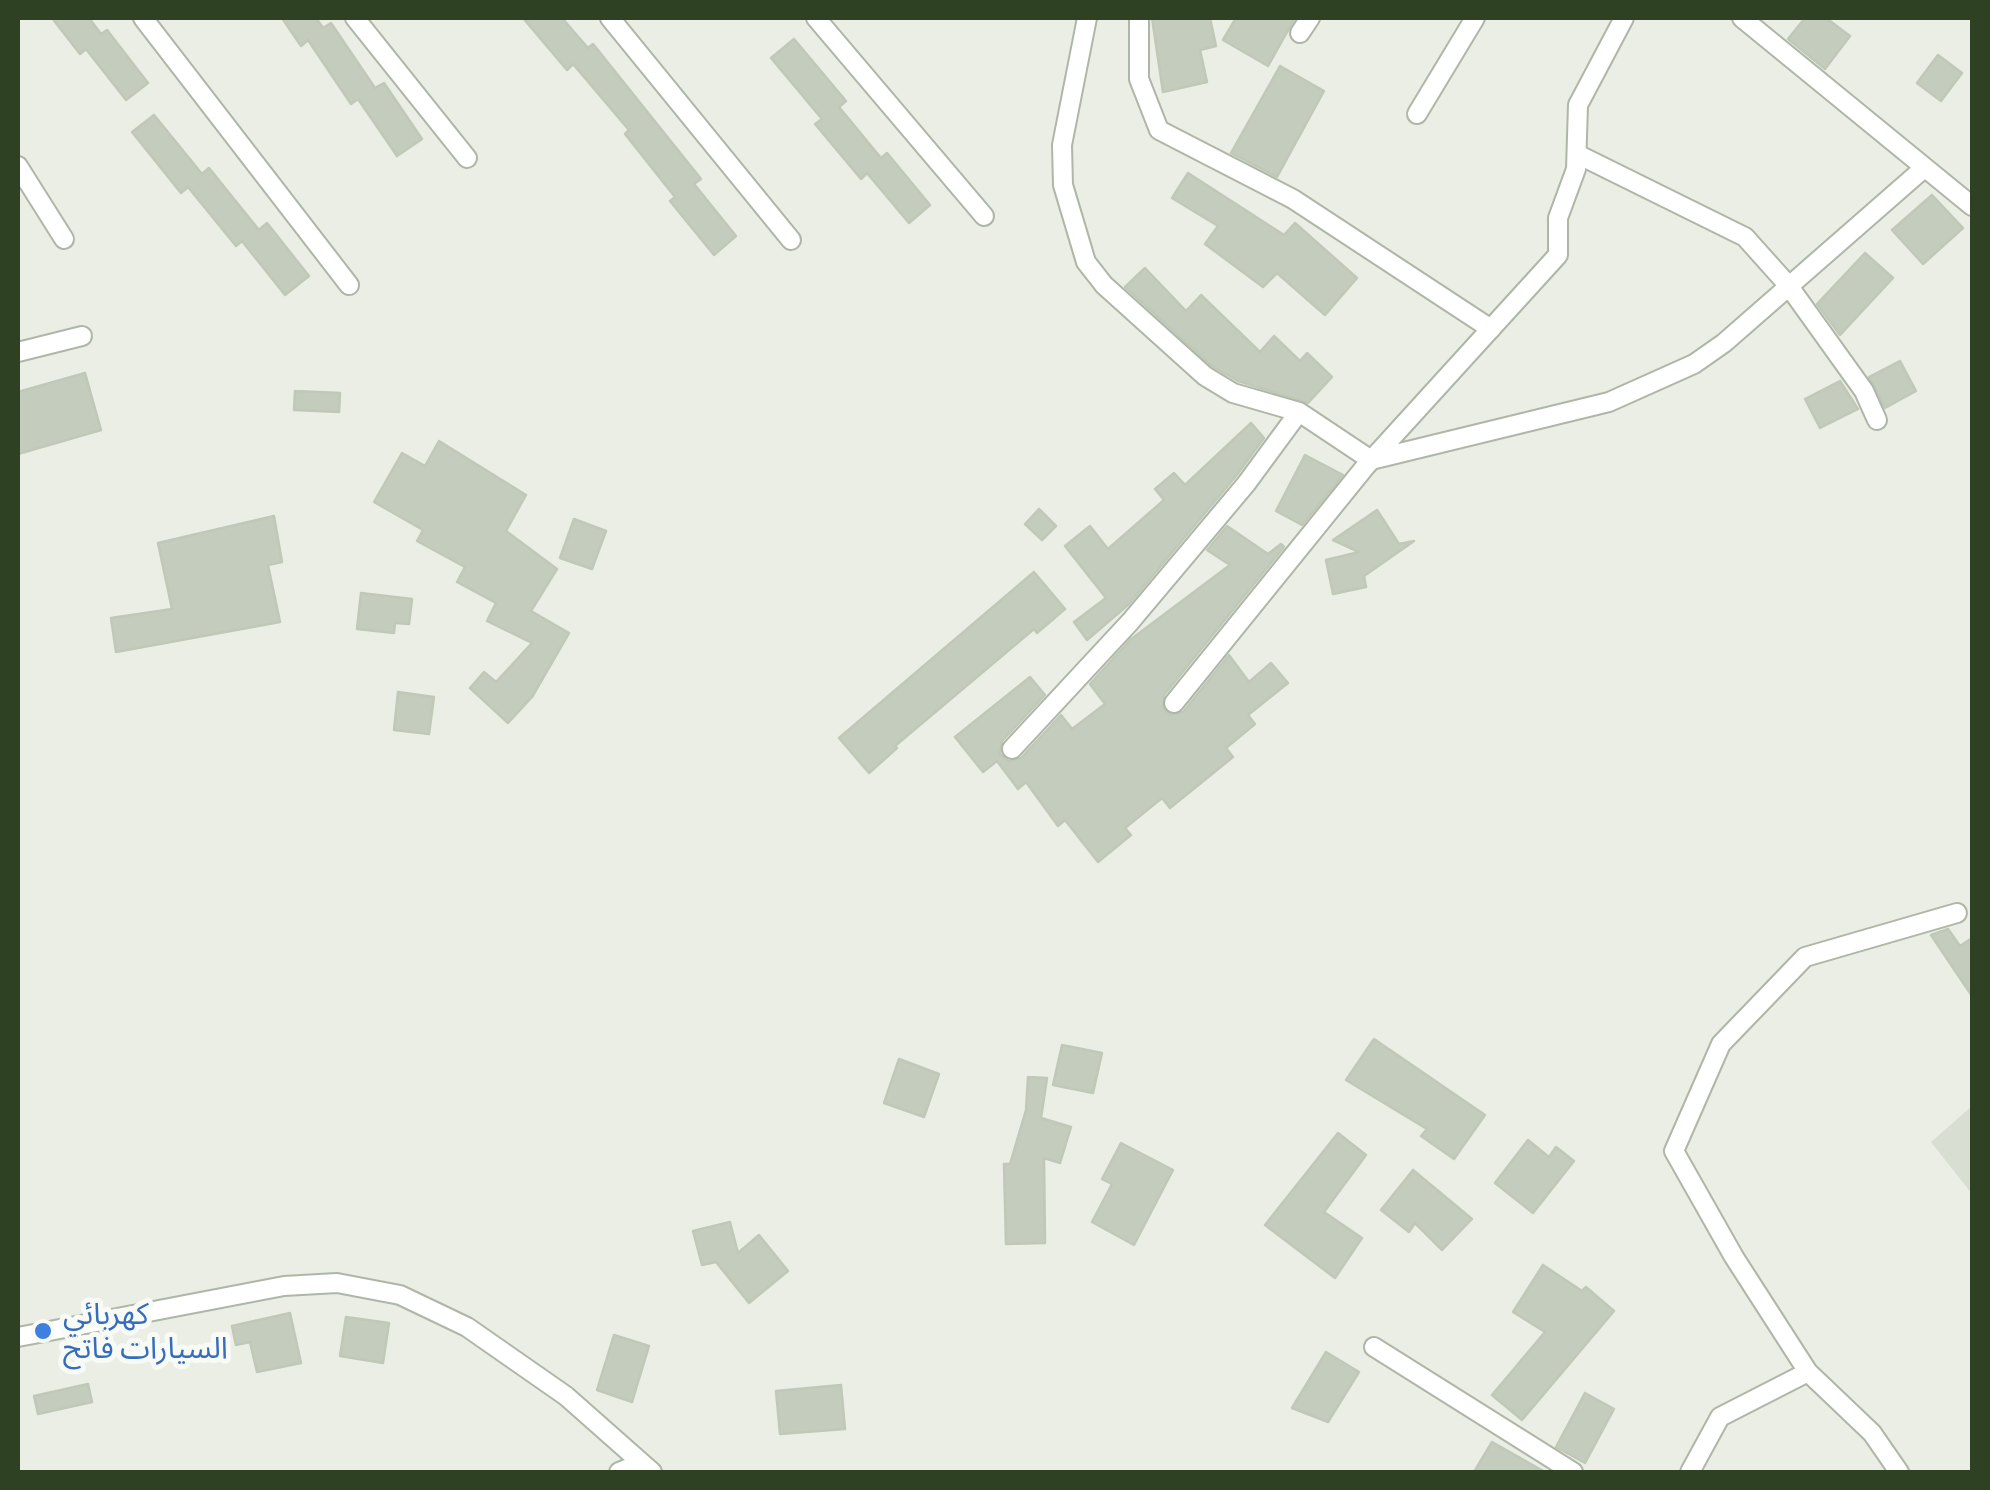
<!DOCTYPE html>
<meta charset="utf-8">
<style>
body{margin:0}
#map{position:relative;width:1990px;height:1490px;overflow:hidden;background:#eaeee5;font-family:"Exo 2",sans-serif}
canvas{display:block}
.frame{position:absolute;inset:0;border:20px solid #2f4123;pointer-events:none}
</style>
<div id="map">
<canvas width="1990" height="1490"></canvas>
<div class="frame"></div>
</div>
<script>
const c = document.querySelector('canvas').getContext('2d');
c.lineJoin = 'round';
function fill(path, color) { c.fillStyle = color; c.fill(path, 'evenodd'); }
const toPath = rows => new Path2D(rows.map(r => 'M' + r).join(''));
function trace(path, color, width, dash) { c.strokeStyle = color; c.lineWidth = width; c.lineCap = dash ? 'butt' : 'round'; c.setLineDash(dash || []); c.stroke(path); }
function write(font, color, halo, rows, align = 'center') {
  c.font = font + ' "Exo 2","Noto Sans Arabic",sans-serif'; c.lineWidth = 10; c.setLineDash([]); c.textBaseline = 'middle'; c.strokeStyle = halo; c.fillStyle = color; for (const [text, x, y, turn = 0] of rows) {
    c.save(); c.translate(x, y); c.rotate((+turn || 0) * Math.PI / 180); c.textAlign = isNaN(turn) ? turn : align; if (halo) c.strokeText(text, 0, 0); c.fillText(text, 0, 0); c.restore();
  }
}
const built = toPath([
 [1972,1106,1972,1194,1931,1142]
]);
const building = toPath([
 [52,18,89,18,101,34,107,30,148,83,126,100,86,49,80,54,52,18],
 [282,18,316,18,323,28,331,23,375,88,384,83,422,139,397,156,358,99,351,104,308,40,301,46,282,18],
 [523,18,562,18,588,48,593,44,701,179,694,184,736,236,714,255,670,201,675,197,625,134,629,130,573,64,567,70,523,18],
 [1152,18,1210,18,1216,46,1200,50,1207,82,1163,92,1152,18],
 [1236,18,1295,18,1268,66,1223,40,1236,18],
 [1805,18,1826,18,1850,36,1825,69,1788,39,1805,18],
 [794,39,846,101,839,107,881,158,887,153,930,205,909,223,867,173,861,179,815,124,822,119,771,58,794,39],
 [1938,55,1962,73,1941,101,1917,83,1938,55],
 [1280,66,1324,91,1277,177,1231,153,1280,66],
 [154,115,202,174,209,168,259,230,267,223,309,276,285,295,242,241,236,246,188,187,181,193,132,132,154,115],
 [1188,173,1284,235,1295,223,1357,278,1325,315,1277,273,1263,287,1205,244,1218,226,1172,198,1188,173],
 [1932,195,1963,228,1923,264,1892,230,1932,195],
 [1865,253,1893,278,1840,335,1817,304,1865,253],
 [1145,268,1186,311,1201,295,1260,352,1274,336,1300,361,1307,353,1332,377,1308,403,1238,381,1212,366,1125,287,1145,268],
 [1900,361,1916,391,1885,408,1869,377,1900,361],
 [85,373,101,430,18,454,18,392,85,373],
 [1840,381,1858,409,1820,428,1805,399,1840,381],
 [295,391,340,393,339,412,294,410,295,391],
 [1251,423,1264,438,1236,476,1129,604,1087,640,1074,622,1106,598,1065,546,1090,526,1108,549,1164,500,1155,489,1174,473,1185,485,1251,423],
 [439,441,526,495,506,531,557,569,531,611,569,633,532,697,508,723,470,688,484,672,496,682,532,643,487,621,496,603,457,582,465,567,417,541,423,530,374,502,402,453,425,466,439,441],
 [1305,455,1343,475,1302,525,1276,511,1305,455],
 [1039,509,1056,526,1042,540,1025,524,1039,509],
 [1377,510,1399,544,1414,541,1364,576,1366,587,1333,594,1326,560,1359,552,1333,540,1377,510],
 [274,516,282,562,268,565,280,622,116,652,111,618,172,609,158,543,274,516],
 [574,519,606,531,592,569,560,558,574,519],
 [1227,526,1268,554,1281,544,1284,547,1164,695,1163,708,1171,715,1183,712,1229,655,1249,682,1271,663,1288,683,1248,715,1255,724,1226,748,1233,757,1170,808,1162,798,1125,828,1131,835,1098,862,1065,820,1058,826,1026,782,1018,789,997,761,983,772,955,737,1030,677,1045,695,1002,741,1000,754,1008,761,1021,758,1061,715,1072,729,1105,704,1090,684,1130,640,1230,565,1207,550,1227,526],
 [1034,572,1065,609,1037,633,1034,629,895,746,897,748,869,773,839,738,1034,572],
 [361,593,412,599,409,624,395,623,394,633,357,629,361,593],
 [398,692,434,697,429,734,394,730,398,692],
 [1948,929,1960,946,1972,938,1972,996,1931,935,1948,929],
 [1374,1039,1485,1115,1454,1159,1421,1136,1427,1129,1346,1080,1374,1039],
 [1062,1045,1102,1053,1093,1093,1053,1085,1062,1045],
 [899,1059,939,1074,924,1117,884,1103,899,1059],
 [1028,1077,1047,1078,1041,1118,1071,1127,1060,1163,1044,1158,1045,1243,1006,1244,1004,1164,1010,1164,1026,1110,1028,1077],
 [1338,1133,1366,1155,1324,1212,1362,1238,1335,1278,1265,1225,1338,1133],
 [1528,1140,1549,1157,1556,1147,1574,1161,1533,1213,1495,1183,1528,1140],
 [1121,1143,1173,1170,1134,1245,1092,1222,1112,1184,1102,1179,1121,1143],
 [1413,1170,1472,1219,1442,1250,1415,1223,1409,1232,1381,1210,1413,1170],
 [730,1222,738,1253,759,1235,788,1271,749,1303,716,1262,702,1265,693,1231,730,1222],
 [1543,1265,1582,1291,1586,1287,1614,1311,1522,1420,1492,1395,1545,1332,1513,1312,1543,1265],
 [290,1313,301,1363,257,1372,250,1342,236,1345,232,1326,290,1313],
 [346,1317,389,1323,383,1363,340,1356,346,1317],
 [614,1335,649,1346,632,1402,597,1390,614,1335],
 [1326,1352,1359,1372,1328,1422,1292,1408,1326,1352],
 [88,1384,92,1402,38,1414,34,1396,88,1384],
 [841,1385,845,1429,780,1434,776,1391,841,1385],
 [1585,1393,1614,1409,1585,1463,1556,1447,1585,1393],
 [1492,1442,1545,1472,1474,1472,1492,1442]
]);
const street = toPath([
 [143,18,349,285],
 [355,18,467,158],
 [610,18,791,240],
 [816,18,984,216],
 [1087,18,1062,145,1063,185,1086,262,1104,285,1205,376,1233,393,1299,412,1371,460,1609,402,1694,364,1724,343,1923,169],
 [1139,18,1139,79,1159,130,1293,199,1491,329],
 [1742,18,1972,206],
 [1300,33,1310,18],
 [1417,114,1475,18],
 [1577,154,1745,237,1788,285,1864,391,1877,420],
 [18,166,64,239],
 [18,352,82,336],
 [1174,703,1365,467,1558,255,1558,218,1576,169,1578,105,1624,18],
 [1012,749,1130,622,1246,484,1299,412],
 [18,1337,284,1286,337,1283,400,1295,467,1327,566,1396,652,1472],
 [1374,1347,1573,1472],
 [619,1472,641,1463],
 [1690,1472,1720,1417,1808,1372],
 [1899,1472,1872,1433,1808,1372,1734,1257,1674,1151,1721,1044,1805,957,1957,913]
]);
const markers = [
 [43,1331,10,"#3f7fe0"]
];
const shopNames = [
 ["كهربائي",63,1314],
 ["السيارات فاتح",63,1348]
];
fill(built, '#d9ded3');
fill(building, '#c4ccbd');
trace(building, '#c0c8b7', 2.5);
trace(street, '#aeb7a7', 22);
trace(street, '#fff', 18);
for (const [x, y, r, color] of markers) { const dot = new Path2D(); dot.arc(x, y, r, 0, 2 * Math.PI); c.fillStyle = color; c.fill(dot); trace(dot, '#f8faf5', 4); }
write('30px', '#366cbe', '#f8faf5', shopNames, 'left');
</script>
